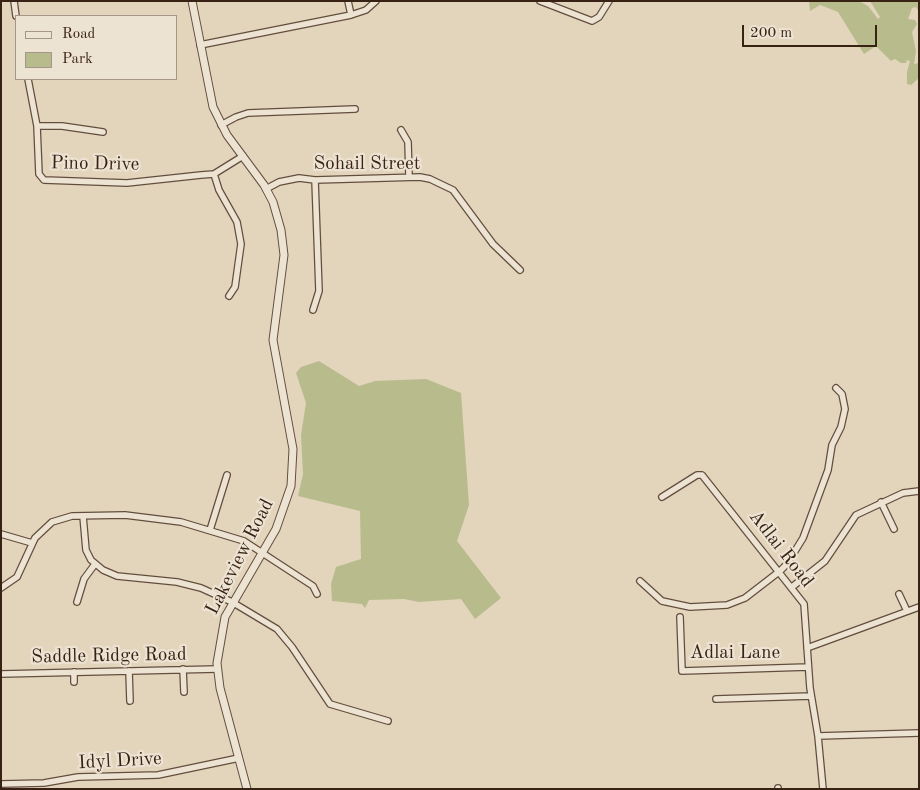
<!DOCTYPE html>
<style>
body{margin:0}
#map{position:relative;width:920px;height:790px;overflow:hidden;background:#e3d4bc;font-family:"Old Standard TT",serif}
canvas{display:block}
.frame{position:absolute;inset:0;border:2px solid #382214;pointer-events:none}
.legend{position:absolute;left:15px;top:15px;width:162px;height:65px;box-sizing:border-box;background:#ede3d3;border:1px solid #a59687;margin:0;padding:6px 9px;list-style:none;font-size:15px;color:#382214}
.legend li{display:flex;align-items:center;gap:10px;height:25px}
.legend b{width:25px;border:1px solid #a59687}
.scale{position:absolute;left:742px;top:25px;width:135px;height:22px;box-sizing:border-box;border:2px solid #382214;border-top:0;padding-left:6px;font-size:15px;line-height:18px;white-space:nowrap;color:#382214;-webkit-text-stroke:4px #ede3d3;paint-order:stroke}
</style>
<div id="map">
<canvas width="920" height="790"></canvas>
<div class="frame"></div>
<ul class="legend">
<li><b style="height:6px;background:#ede3d3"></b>Road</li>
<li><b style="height:14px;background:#b8bc8d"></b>Park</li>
</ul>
<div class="scale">200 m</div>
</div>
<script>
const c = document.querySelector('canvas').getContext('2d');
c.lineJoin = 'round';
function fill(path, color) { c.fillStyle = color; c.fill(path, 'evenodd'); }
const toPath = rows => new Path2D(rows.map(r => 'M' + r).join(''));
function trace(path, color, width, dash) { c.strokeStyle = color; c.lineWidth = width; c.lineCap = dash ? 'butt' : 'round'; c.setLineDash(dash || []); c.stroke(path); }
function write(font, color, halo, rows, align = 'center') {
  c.font = font + ' "Old Standard TT",serif'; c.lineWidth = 4.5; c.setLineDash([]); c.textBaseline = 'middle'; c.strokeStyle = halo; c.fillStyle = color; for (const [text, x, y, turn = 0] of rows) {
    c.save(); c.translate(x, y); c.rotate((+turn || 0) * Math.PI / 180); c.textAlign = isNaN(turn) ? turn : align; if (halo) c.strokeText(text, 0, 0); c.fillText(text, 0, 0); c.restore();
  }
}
const green = toPath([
 [809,1,859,1,868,6,878,19,880,17,870,1,919,1,919,12,916,7,912,8,908,19,915,20,917,24,912,32,916,51,914,64,919,63,919,78,911,85,907,84,907,72,910,61,907,60,906,63,901,63,895,59,891,61,876,46,864,54,838,12,820,5,810,11],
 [319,361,359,386,375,381,426,379,461,393,469,505,457,541,501,598,475,619,461,599,419,602,404,599,369,600,365,608,362,604,332,601,331,584,336,567,361,559,360,511,298,496,303,474,301,435,306,403,296,373,301,367]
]);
const minor = toPath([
 [14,1,16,16],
 [348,1,351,15],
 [540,1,592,21,599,17,609,1],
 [200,45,351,15,366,10,376,1],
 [28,79,37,126,39,174,44,180,127,183,201,175,214,174,243,156],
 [221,125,236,117,248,113,355,109],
 [37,126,62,126,103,132],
 [401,130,408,142,409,177],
 [214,174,219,190,237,222,241,244,235,287,229,296],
 [266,189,279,182,299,178,315,180,420,177,430,179,453,190,493,244,520,270],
 [313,310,319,291,315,180],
 [662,497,697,475,702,475,804,604,810,688,818,736,823,789],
 [881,502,894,529],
 [83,516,86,550,91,560,103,570,117,576,177,582,201,588,232,602,277,629,292,647,330,704,388,721],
 [210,530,227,475],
 [1,534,32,543],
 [640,581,662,601,690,607,727,605,745,598,780,571,787,564,803,538,828,470,832,445,841,427,845,409,842,394,836,388],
 [792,587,825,561,856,515,903,493,919,491],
 [1,588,17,577,35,538,52,522,72,516,125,515,181,522,244,541,313,586,317,594],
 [899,594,907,611],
 [77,602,84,579,95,564],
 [680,617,682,671,808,667],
 [807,648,919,607],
 [183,669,184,692],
 [129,671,130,701],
 [1,674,217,669],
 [74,682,74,672],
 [716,699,811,696],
 [818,736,919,733],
 [1,784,44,783,78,777,158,775,239,758],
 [778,788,778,789]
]);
const tertiary = toPath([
 [192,1,213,107,227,135,264,185,273,202,281,230,284,255,273,340,293,449,291,486,276,529,225,617,217,663,220,688,247,789]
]);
const streetNames = [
 ["Pino Drive",95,164,1],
 ["Sohail Street",367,164],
 ["Adlai Road",781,549,52],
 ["Lakeview Road",240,557,-63],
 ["Adlai Lane",735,653],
 ["Saddle Ridge Road",109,656,-1],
 ["Idyl Drive",120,761,-3]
];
fill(green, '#b8bc8d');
trace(minor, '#634e3e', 8);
trace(tertiary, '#634e3e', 9);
trace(minor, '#ede3d3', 5.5);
trace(tertiary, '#ede3d3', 7);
write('19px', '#382214', '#ede3d3', streetNames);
</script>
